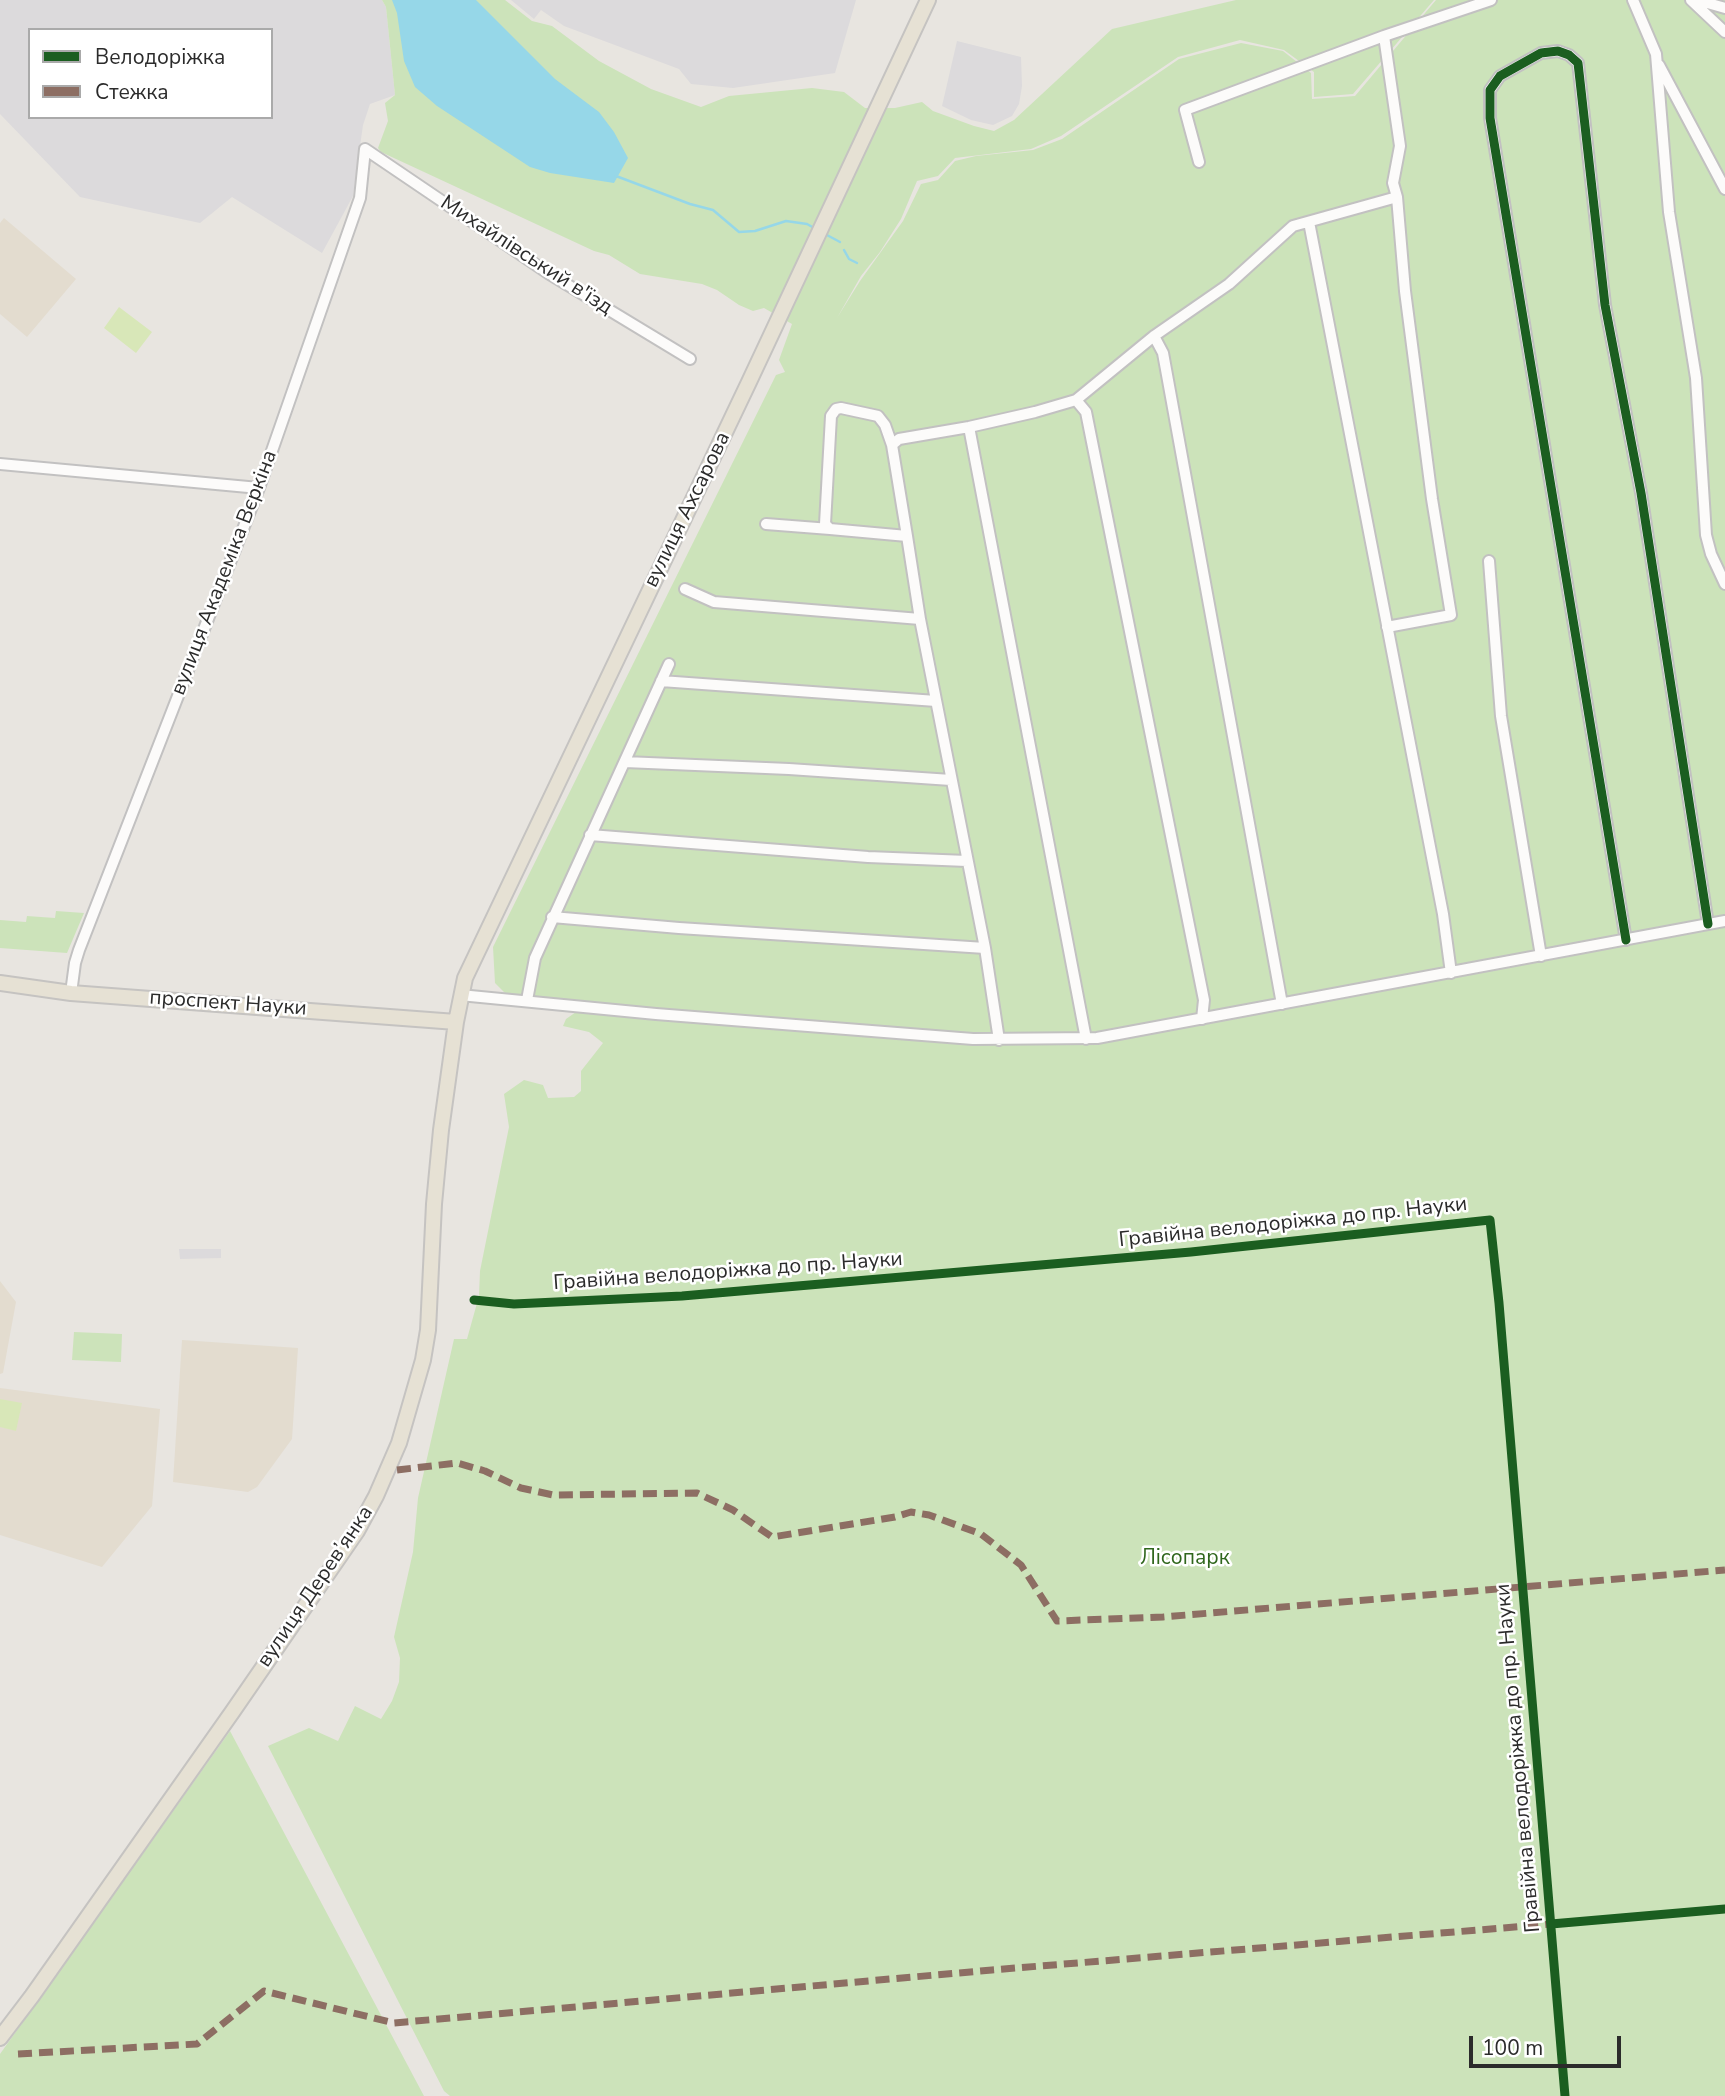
<!DOCTYPE html>
<meta charset="utf-8">
<style>
body{margin:0}
#map{position:relative;width:1725px;height:2096px;overflow:hidden;background:#e8e5e0;font-family:"Nunito Sans",sans-serif}
canvas{display:block}
.legend{position:absolute;left:28px;top:28px;width:245px;height:91px;box-sizing:border-box;background:#fff;border:2px solid #aaa;margin:0;padding:9px 12px;list-style:none;font-size:21px;color:#2b2b2b}
.legend li{display:flex;align-items:center;gap:14px;height:35px}
.legend b{width:35px;border:2px solid #aaa}
.scale{position:absolute;left:1469px;top:2036px;width:152px;height:32px;box-sizing:border-box;border:4px solid #2b2b2b;border-top:0;padding-left:9px;font-size:21px;line-height:24px;white-space:nowrap;color:#2b2b2b;-webkit-text-stroke:5px #fff;paint-order:stroke}
</style>
<div id="map">
<canvas width="1725" height="2096"></canvas>
<ul class="legend">
<li><b style="height:9px;background:#1b5e20"></b>Велодоріжка</li>
<li><b style="height:9px;background:#8d6e63"></b>Стежка</li>
</ul>
<div class="scale">100 m</div>
</div>
<script>
const c = document.querySelector('canvas').getContext('2d');
c.lineJoin = 'round';
function fill(path, color) { c.fillStyle = color; c.fill(path, 'evenodd'); }
const toPath = rows => new Path2D(rows.map(r => 'M' + r).join(''));
function trace(path, color, width, dash) { c.strokeStyle = color; c.lineWidth = width; c.lineCap = dash ? 'butt' : 'round'; c.setLineDash(dash || []); c.stroke(path); }
function write(font, color, halo, rows, align = 'center') {
  c.font = font + ' "Nunito Sans",sans-serif'; c.lineWidth = 5; c.setLineDash([]); c.textBaseline = 'middle'; c.strokeStyle = halo; c.fillStyle = color; for (const [text, x, y, turn = 0] of rows) {
    c.save(); c.translate(x, y); c.rotate((+turn || 0) * Math.PI / 180); c.textAlign = isNaN(turn) ? turn : align; if (halo) c.strokeText(text, 0, 0); c.fillText(text, 0, 0); c.restore();
  }
}
const industrial = toPath([
 [0,0,382,0,386,7,395,95,370,104,363,125,353,196,322,253,232,197,200,223,80,197,0,114],
 [30,30,271,30,271,117,30,117],
 [511,0,856,0,835,73,733,88,691,84,679,69,564,26,541,10,534,19],
 [957,41,1021,57,1022,86,1019,104,1012,116,993,125,971,120,942,106],
 [179,1249,221,1249,221,1258,180,1259]
]);
const education = toPath([
 [4,218,76,279,27,337,0,314,0,223],
 [0,1281,16,1302,3,1373,0,1374],
 [182,1340,298,1348,292,1439,257,1487,248,1492,173,1482],
 [0,1388,160,1409,152,1506,102,1567,0,1535]
]);
const green = toPath([
 [382,0,505,0,532,21,552,26,599,61,651,89,701,107,729,96,812,88,844,92,865,108,895,108,922,102,933,111,974,126,994,131,1014,120,1112,29,1236,0,1434,0,1353,94,1314,97,1314,72,1284,50,1240,40,1178,57,1061,136,1031,149,955,158,938,176,917,181,901,219,880,252,861,276,837,318,860,281,903,221,921,184,938,180,955,161,976,156,1033,150,1062,139,1179,59,1241,43,1283,51,1311,73,1312,99,1355,96,1436,0,1725,0,1725,2096,450,2096,444,2091,268,1746,309,1728,338,1741,355,1706,381,1719,392,1701,399,1682,400,1658,394,1637,413,1552,418,1498,454,1339,467,1339,479,1296,480,1271,509,1127,504,1094,524,1080,543,1085,548,1098,574,1097,581,1091,581,1071,603,1043,589,1032,563,1026,566,1019,576,1012,574,1004,506,994,495,983,493,947,776,375,785,372,779,360,792,324,764,308,753,311,739,305,717,290,702,284,640,274,609,255,594,251,381,152,378,148,388,121,385,103,395,95,386,7],
 [56,911,84,913,67,953,0,948,0,920,26,922,27,916,55,918],
 [74,1332,122,1334,121,1362,72,1360],
 [230,1731,424,2096,0,2096,0,2054]
]);
const pitch = toPath([
 [119,307,152,332,136,353,104,328],
 [0,1399,22,1403,16,1431,0,1427]
]);
const water = toPath([
 [392,0,476,0,555,79,599,112,614,132,628,158,614,183,550,173,530,167,437,106,415,87,404,61,397,13]
]);
const stream = toPath([
 [616,176,690,204,713,210,739,232,755,231,786,221,807,224,816,229],
 [825,234,840,242],
 [844,250,849,259,857,263]
]);
const minor = toPath([
 [1633,0,1656,54,1669,212,1696,378,1706,535,1711,554,1725,584],
 [1691,0,1725,32],
 [1697,0,1725,8],
 [1384,36,1400,146,1393,183,1397,197,1405,291,1432,499,1451,615,1387,627],
 [1659,65,1725,189],
 [1199,162,1185,110,1384,36,1491,0],
 [1309,222,1443,914,1451,973],
 [1154,336,1163,353,1282,1004],
 [1076,400,1086,412,1204,1000,1202,1019],
 [969,427,1086,1039],
 [892,445,899,439,969,427,1035,412,1076,400,1154,336,1229,284,1293,226,1397,197],
 [0,464,259,488],
 [766,524,830,529],
 [907,536,830,529,825,524,831,416,836,409,841,408,878,416,885,425,892,445,907,536,920,619,985,948,999,1040],
 [1489,561,1501,716,1541,956],
 [685,589,714,602,920,619],
 [661,681,936,701],
 [625,762,789,769,951,780],
 [590,835,868,857,967,861],
 [552,917,679,928,985,948],
 [1626,940,1490,118,1490,90,1500,76,1541,53,1558,51,1569,55,1578,63,1605,305,1641,493,1708,924],
 [71,993,75,963,79,950,259,488,360,198,365,149,548,273,690,359],
 [460,995,656,1014,973,1039,1097,1038,1725,921],
 [527,1000,535,958,669,664]
]);
const major = toPath([
 [0,983,71,993,456,1022],
 [0,2038,32,1996,233,1711,357,1531,376,1496,399,1443,423,1360,428,1330,434,1204,441,1130,456,1022,465,978,749,382,928,0]
]);
const quiet = toPath([
 [397,1470,457,1463,485,1471,521,1488,553,1495,697,1493,733,1510,772,1537,895,1517,911,1512,929,1515,981,1534,1021,1565,1057,1621,1163,1617,1725,1570],
 [18,2054,197,2044,264,1991,394,2023,992,1970,1551,1924]
]);
const cycleway = toPath([
 [1626,940,1490,118,1490,90,1500,76,1541,53,1558,51,1569,55,1578,63,1605,305,1641,493,1708,924],
 [474,1300,514,1304,682,1296,1191,1252,1490,1220,1499,1303,1565,2096],
 [1551,1924,1725,1909]
]);
const streetNames = [
 ["Михайлівський в'їзд",526,256,33],
 ["вулиця Ахсарова",688,510,-64],
 ["вулиця Академіка Вєркіна",225,573,-69],
 ["проспект Науки",228,1004,4],
 ["Гравійна велодоріжка до пр. Науки",1293,1223,-6],
 ["Гравійна велодоріжка до пр. Науки",728,1272,-4],
 ["вулиця Дерев’янка",316,1587,-56],
 ["Гравійна велодоріжка до пр. Науки",1519,1758,-95]
];
const parkNames = [
 ["Лісопарк",1185,1559]
];
fill(industrial, '#dcdadc');
fill(education, '#e3dccf');
fill(green, '#cce3ba');
fill(pitch, '#d8e7b8');
fill(water, '#96d7e8');
trace(stream, '#96d7e8', 2.5);
trace(minor, '#c2c1c1', 14);
trace(major, '#c5c3c1', 18);
trace(minor, '#fcfbfa', 10);
trace(major, '#e6e1d4', 14);
trace(quiet, '#8d6e63', 7, [14, 7]);
trace(cycleway, '#1b5e20', 9);
write('21px', '#2b2b2b', '#fff', streetNames);
write('21px', '#2f661c', '#fff', parkNames);
</script>
